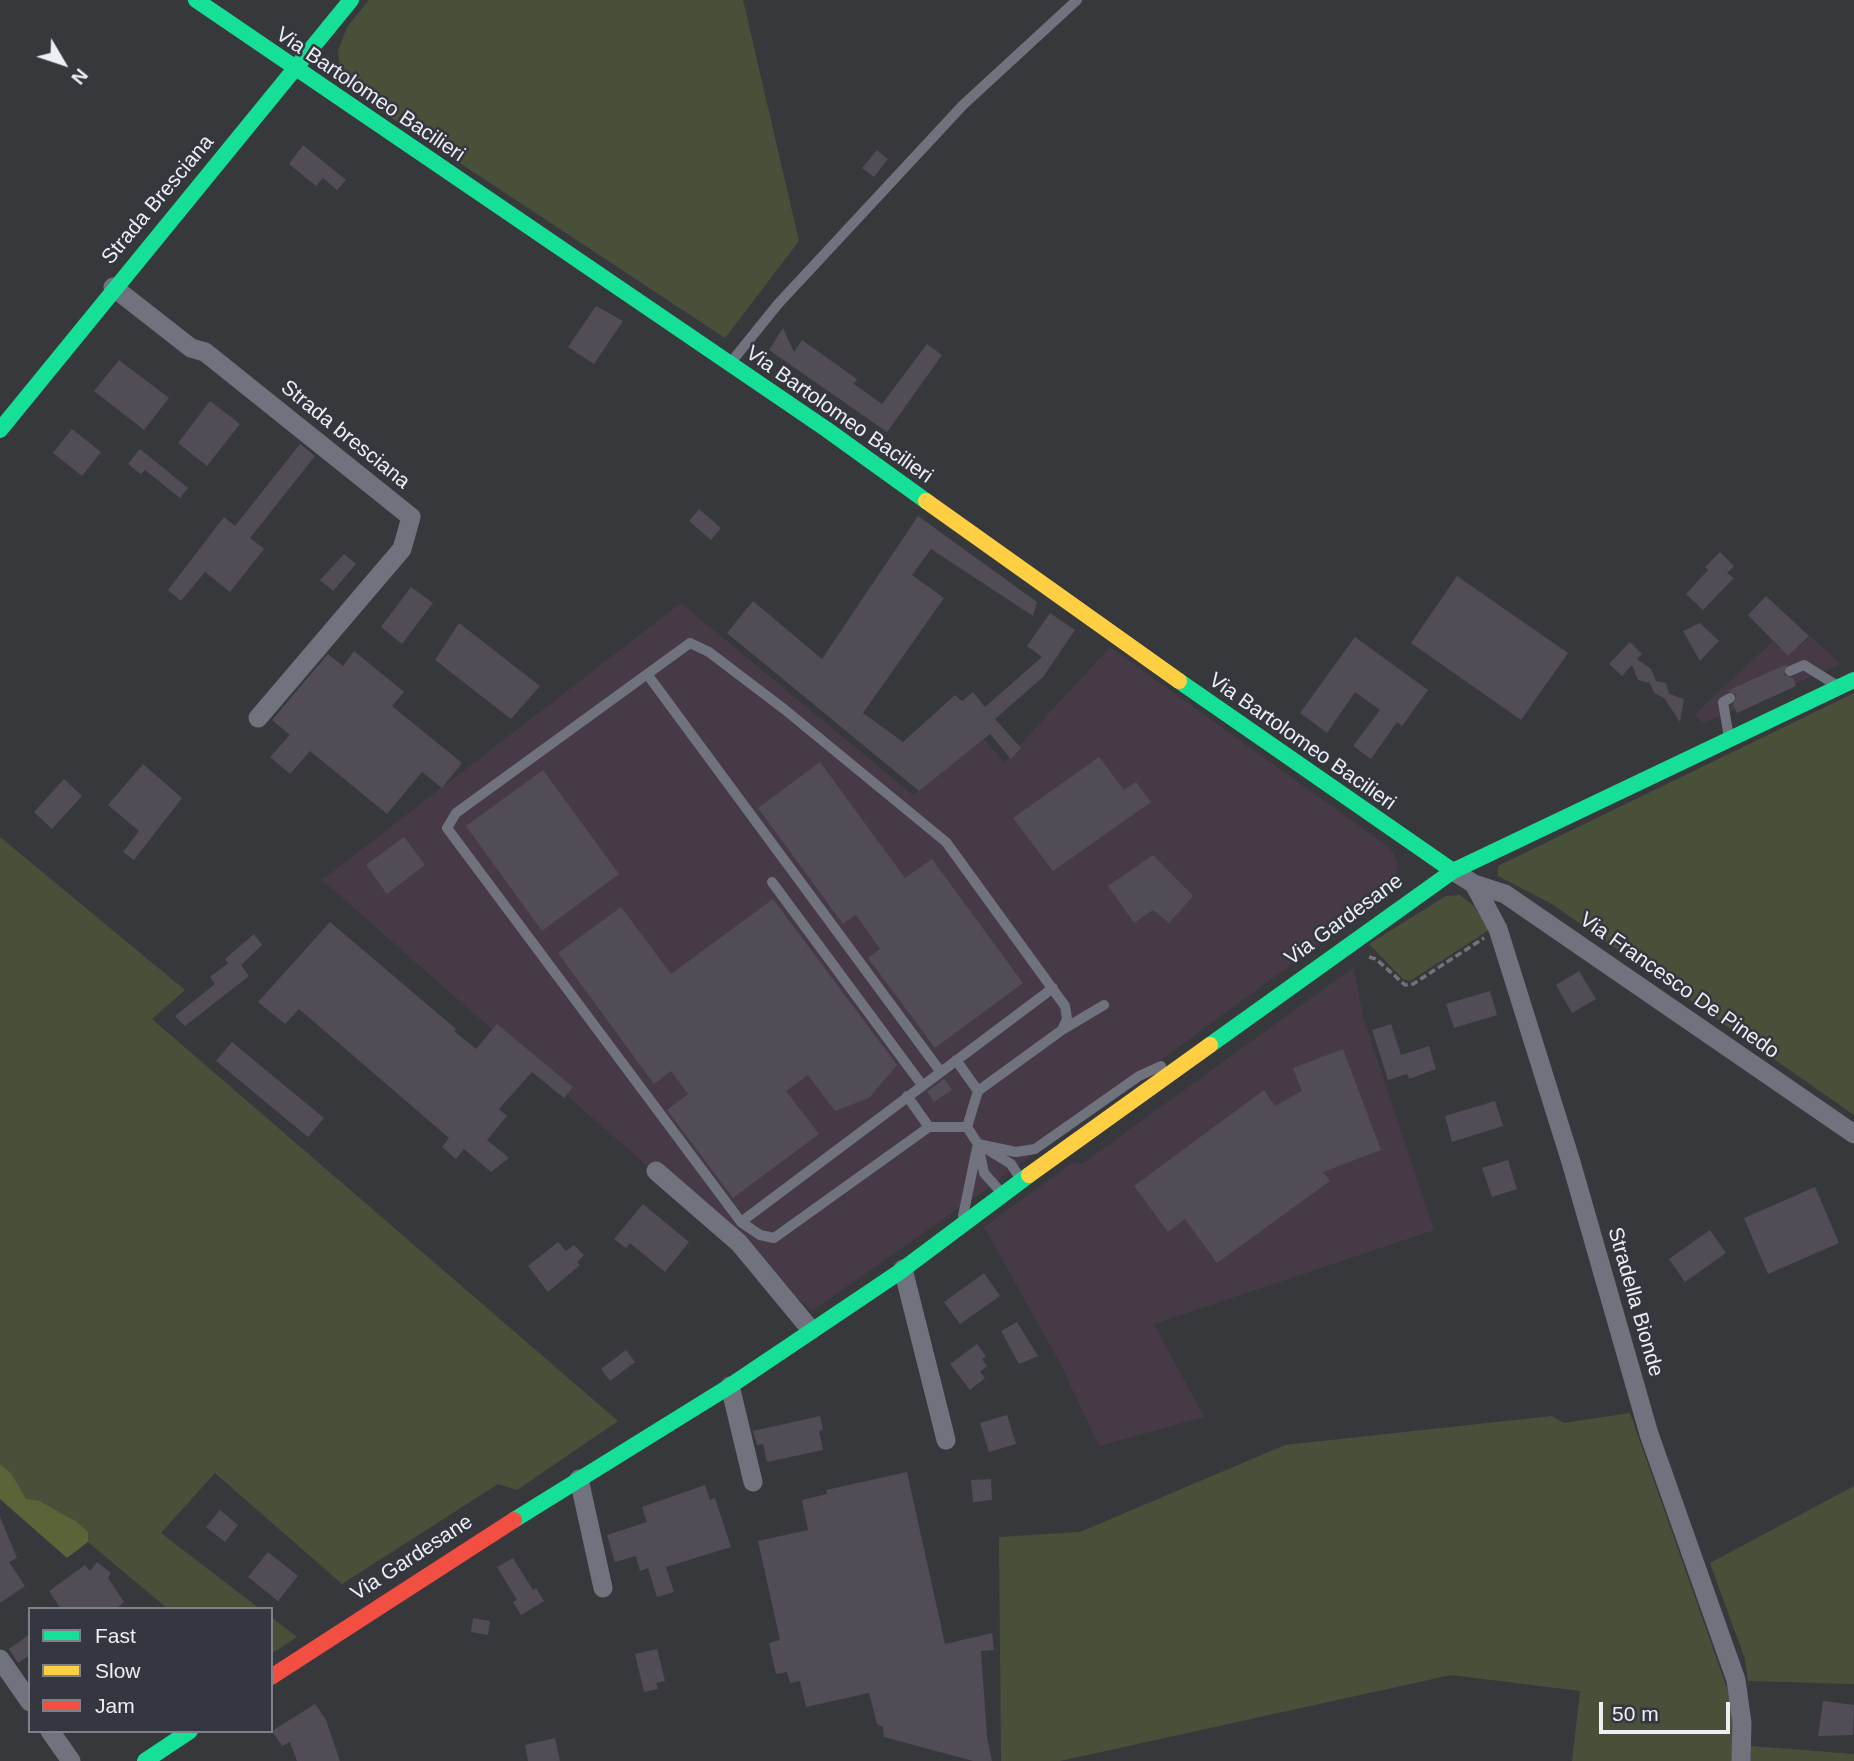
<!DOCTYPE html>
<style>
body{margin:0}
#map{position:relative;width:1854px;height:1761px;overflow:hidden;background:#37383c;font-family:Arial,sans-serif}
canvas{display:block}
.legend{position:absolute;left:28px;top:1607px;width:245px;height:126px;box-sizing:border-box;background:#34373f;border:2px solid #7e8187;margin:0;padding:9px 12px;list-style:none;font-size:21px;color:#eceff4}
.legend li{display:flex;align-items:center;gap:14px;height:35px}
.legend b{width:35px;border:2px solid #7e8187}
.north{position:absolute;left:28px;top:28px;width:70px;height:70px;-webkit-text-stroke:5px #34373f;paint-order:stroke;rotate:129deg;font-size:19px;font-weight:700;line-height:28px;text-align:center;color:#eceff4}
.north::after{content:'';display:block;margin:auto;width:24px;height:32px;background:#eceff4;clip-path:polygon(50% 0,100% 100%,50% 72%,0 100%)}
.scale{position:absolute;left:1599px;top:1702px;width:131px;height:32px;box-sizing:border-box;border:4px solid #eceff4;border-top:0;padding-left:9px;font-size:21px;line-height:24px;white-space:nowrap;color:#eceff4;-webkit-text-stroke:5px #34373f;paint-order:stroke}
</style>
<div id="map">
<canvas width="1854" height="1761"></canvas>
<ul class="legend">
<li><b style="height:9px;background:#16e098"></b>Fast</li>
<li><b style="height:9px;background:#ffcf43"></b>Slow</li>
<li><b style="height:9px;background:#f24e42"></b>Jam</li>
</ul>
<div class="north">N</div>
<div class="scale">50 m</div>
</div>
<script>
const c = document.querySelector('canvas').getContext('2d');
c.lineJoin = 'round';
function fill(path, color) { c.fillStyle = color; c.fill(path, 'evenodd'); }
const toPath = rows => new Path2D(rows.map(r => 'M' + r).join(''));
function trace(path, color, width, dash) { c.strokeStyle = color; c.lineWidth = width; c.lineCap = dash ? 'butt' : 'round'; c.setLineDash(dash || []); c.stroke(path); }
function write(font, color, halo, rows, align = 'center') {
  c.font = font + ' Arial,sans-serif'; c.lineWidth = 5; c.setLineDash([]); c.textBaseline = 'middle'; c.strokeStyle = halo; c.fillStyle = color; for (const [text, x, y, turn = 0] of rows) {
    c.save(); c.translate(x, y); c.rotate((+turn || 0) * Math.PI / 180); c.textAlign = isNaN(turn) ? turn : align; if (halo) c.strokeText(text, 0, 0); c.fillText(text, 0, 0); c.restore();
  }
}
const commercial = toPath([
 [681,603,913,795,980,735,1004,762,1110,647,1390,848,1397,860,1397,879,1380,899,979,1194,812,1311,322,880],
 [1810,636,1841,664,1704,723,1694,715,1772,642,1784,652,1795,642,1799,647],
 [1354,967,1363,1017,1434,1230,1154,1324,1204,1417,1099,1446,1060,1363,984,1227,1073,1162,1082,1164]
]);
const green = toPath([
 [369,0,743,0,799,241,725,338,352,92,340,73,338,51,347,27],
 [1854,693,1854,1115,1552,904,1498,876,1498,866],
 [0,837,185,990,152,1019,618,1421,517,1490,498,1484,342,1584,215,1473,161,1533,260,1609,168,1609,88,1542,88,1532,77,1522,40,1501,26,1500,11,1473,0,1464],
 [1460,895,1474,906,1489,930,1410,981,1403,979,1369,944,1446,896],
 [1630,1413,1728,1691,1734,1717,1733,1761,1572,1761,1580,1691,1451,1675,1060,1761,1001,1761,999,1537,1080,1532,1285,1445,1552,1416,1564,1423],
 [1854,1486,1854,1684,1748,1681,1745,1659,1710,1563],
 [271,1617,297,1637,271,1654],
 [1751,1746,1854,1754,1854,1761,1750,1761]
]);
const forest = toPath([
 [0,1464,11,1473,26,1499,40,1501,77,1522,88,1532,88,1542,67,1558,0,1499]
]);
const building = toPath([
 [303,145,346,180,337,190,323,178,316,186,289,164],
 [877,150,888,159,874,177,862,168],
 [596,306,623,321,594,364,568,347],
 [783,328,794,352,802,340,857,379,854,384,882,404,927,344,942,355,887,432,769,350],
 [119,360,169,398,144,430,94,391],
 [210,401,240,424,207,466,178,443],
 [72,429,101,452,82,476,53,453],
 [300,444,315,456,250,538,264,549,230,592,205,572,181,601,168,590,224,517,235,526],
 [140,449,188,488,180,498,145,470,141,474,128,464],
 [699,509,721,528,711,540,689,521],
 [918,516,1037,602,1033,616,931,549,912,575,944,598,863,713,903,742,955,695,962,701,973,692,985,707,1042,657,1027,646,1050,613,1075,630,1043,677,995,719,1021,748,1011,759,990,734,919,791,727,633,753,601,822,659],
 [1720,552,1734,566,1727,573,1734,578,1703,610,1686,594,1708,570,1705,567],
 [344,554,356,564,333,591,320,580],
 [1457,576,1568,653,1521,720,1411,643],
 [411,587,433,603,402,644,381,627],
 [1766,596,1809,636,1788,656,1748,615],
 [459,623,540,686,511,719,435,660],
 [1700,623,1719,641,1700,661,1683,631],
 [1355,637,1428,690,1402,726,1397,722,1371,759,1353,746,1380,710,1355,692,1327,733,1300,713],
 [1630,642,1642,654,1637,659,1651,669,1656,681,1666,683,1669,694,1684,699,1680,722,1664,698,1654,693,1650,683,1638,680,1632,665,1622,676,1609,664],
 [354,651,404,692,392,706,462,763,442,788,422,772,387,814,310,751,290,774,270,757,290,735,272,720,328,654,343,666],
 [1787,664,1784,675,1793,678,1796,686,1737,713,1733,705,1737,695,1727,691],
 [1099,757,1124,790,1136,782,1151,802,1053,871,1013,818],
 [820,762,905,878,932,859,1023,983,935,1048,868,958,880,949,856,915,843,924,758,808],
 [143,764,182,798,134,860,123,852,139,831,108,805],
 [543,770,619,874,542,931,466,826],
 [64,779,82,796,52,829,34,812],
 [404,837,425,865,387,894,366,865],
 [1153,855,1193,896,1169,923,1153,910,1134,923,1108,886],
 [773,899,897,1065,869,1098,835,1111,808,1075,786,1091,819,1134,733,1198,667,1110,688,1094,671,1071,654,1084,558,953,621,907,671,974],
 [330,922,456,1029,454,1031,476,1049,497,1024,573,1087,564,1098,532,1072,499,1109,507,1116,487,1140,509,1158,491,1172,464,1149,456,1159,442,1147,449,1138,299,1009,285,1024,258,1002],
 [254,934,262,945,241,965,249,976,185,1026,175,1016,215,984,210,977,228,963,225,959],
 [1579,971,1596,999,1572,1013,1556,985],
 [1490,991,1497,1015,1454,1028,1446,1004],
 [1391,1024,1401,1055,1429,1046,1436,1069,1409,1079,1407,1074,1388,1080,1372,1030],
 [232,1042,324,1118,308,1137,216,1061],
 [1343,1049,1381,1150,1323,1172,1330,1181,1217,1263,1185,1219,1168,1232,1134,1186,1264,1090,1275,1106,1302,1091,1293,1068],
 [944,1079,952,1090,934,1102,927,1092],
 [1495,1101,1503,1126,1452,1142,1445,1116],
 [1508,1160,1517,1189,1492,1197,1482,1168],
 [1815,1187,1839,1243,1768,1274,1744,1218],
 [643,1204,689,1242,665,1272,630,1243,626,1248,614,1239],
 [1710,1230,1726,1253,1685,1282,1669,1259],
 [558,1242,566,1251,574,1245,584,1255,577,1262,580,1265,548,1292,528,1266],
 [984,1273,1000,1296,960,1324,944,1302],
 [1017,1322,1038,1356,1019,1364,1001,1331],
 [977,1344,986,1356,982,1359,987,1366,980,1372,985,1378,970,1390,950,1364],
 [626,1350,635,1362,610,1381,601,1369],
 [1007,1415,1016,1444,989,1452,980,1423],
 [820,1416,823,1430,819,1431,823,1450,767,1462,763,1444,757,1445,753,1431],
 [907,1472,945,1644,992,1633,994,1650,981,1651,987,1737,992,1761,973,1761,884,1737,883,1727,877,1724,869,1693,806,1707,800,1681,790,1683,787,1672,776,1674,769,1643,780,1640,758,1541,808,1530,802,1500,827,1494,826,1490],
 [991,1479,992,1500,973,1502,971,1480],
 [705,1485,710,1500,715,1498,731,1547,666,1567,674,1592,657,1597,648,1568,640,1571,636,1556,615,1562,607,1535,647,1522,642,1507],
 [220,1510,238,1525,225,1542,206,1527],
 [0,1517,17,1558,9,1562,25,1586,0,1603],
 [268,1552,298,1576,278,1601,248,1577],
 [513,1558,533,1590,536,1588,544,1601,521,1615,513,1602,517,1600,497,1567],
 [97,1562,111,1573,108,1578,124,1602,116,1609,61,1609,49,1591,85,1565,90,1571],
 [473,1618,490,1621,488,1635,471,1632],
 [30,1634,30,1655,18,1663,9,1649],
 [657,1649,665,1681,656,1683,658,1689,644,1692,635,1654],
 [1823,1701,1854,1705,1853,1735,1818,1736],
 [315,1704,326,1720,340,1761,297,1761,290,1742,282,1746,272,1731],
 [555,1738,560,1761,528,1761,525,1745]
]);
const path = toPath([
 [1369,957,1376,959,1405,985,1413,984,1484,938]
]);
const lane = toPath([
 [732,361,778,304,963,105,1077,0],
 [1790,671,1804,665,1836,685],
 [647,674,940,1071],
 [1729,738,1723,702,1730,698],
 [772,882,922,1085],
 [956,1060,978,1091],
 [907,1096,929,1127],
 [967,1127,929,1127,774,1238,760,1235,741,1222,1053,988],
 [978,1144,1016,1152,1035,1149,1139,1076,1161,1066],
 [985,1148,1011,1164,1020,1178],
 [1000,1191,984,1173,978,1144,967,1127,978,1091,1062,1030,1104,1005],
 [963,1216,977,1148],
 [741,1222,447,828,456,813,690,643,709,652,784,709,946,842,1065,1006,1067,1019,1062,1030]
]);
const street = toPath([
 [113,287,191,348,205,352,411,517,402,549,258,718],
 [1453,871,1474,884,1498,929,1571,1162,1649,1434,1736,1680,1742,1723,1741,1761],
 [1474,884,1505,894,1854,1134],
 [656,1171,739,1243,811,1330],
 [903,1269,946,1440],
 [730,1386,753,1482],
 [579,1479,603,1588],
 [0,1659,30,1702],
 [50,1731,71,1761]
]);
const fast = toPath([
 [196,0,826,429,926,501],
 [0,430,351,0],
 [1179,681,1453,871],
 [1210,1045,1453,871,1854,680],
 [514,1520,730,1386,898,1273,1029,1175],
 [145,1761,190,1731]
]);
const slow = toPath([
 [926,501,1179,681],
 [1029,1175,1210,1045]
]);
const jam = toPath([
 [271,1677,514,1520]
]);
const streetNames = [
 ["Via Bartolomeo Bacilieri",370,95,34],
 ["Strada Bresciana",158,200,-50],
 ["Via Bartolomeo Bacilieri",839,415,35],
 ["Strada bresciana",345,435,39],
 ["Via Bartolomeo Bacilieri",1302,742,35],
 ["Via Gardesane",1344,920,-36],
 ["Via Francesco De Pinedo",1679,986,35],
 ["Stradella Bionde",1635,1302,74],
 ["Via Gardesane",412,1558,-33]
];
fill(commercial, '#463a46');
fill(green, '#495039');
fill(forest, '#596439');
fill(building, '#514c56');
trace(path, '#70737a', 3.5, [7, 3.5]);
trace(lane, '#70737e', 10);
trace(street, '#70737e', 19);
trace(fast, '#16e098', 16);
trace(slow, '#ffcf43', 16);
trace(jam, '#f24e42', 16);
write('21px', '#eceff4', '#34373f', streetNames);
</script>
